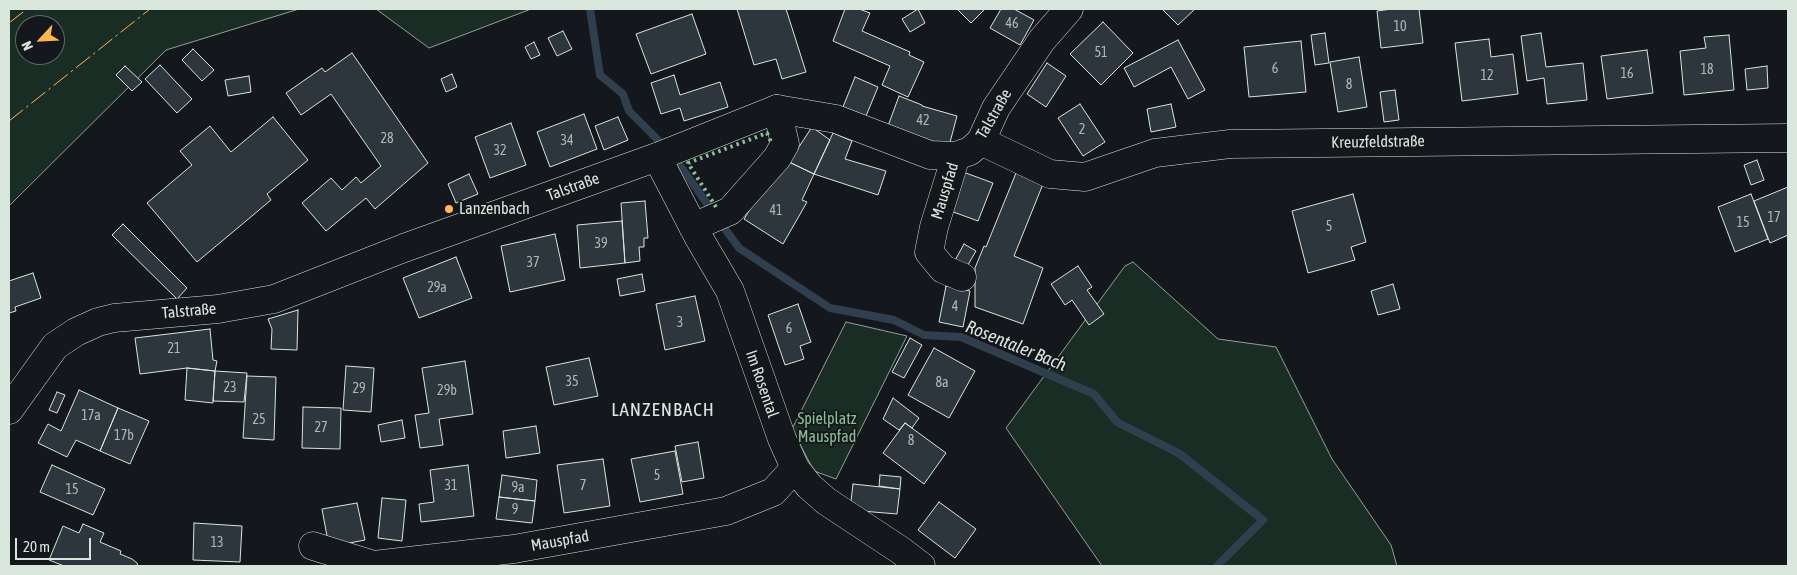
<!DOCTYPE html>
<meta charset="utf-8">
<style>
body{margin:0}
#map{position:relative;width:1797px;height:575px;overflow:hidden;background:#14181c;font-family:"Asap Condensed",sans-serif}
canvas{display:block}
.frame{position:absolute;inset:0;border:10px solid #d8e6dc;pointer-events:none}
.north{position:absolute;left:15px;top:15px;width:50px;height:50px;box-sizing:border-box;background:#14181c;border:1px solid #626a69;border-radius:50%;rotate:245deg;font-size:14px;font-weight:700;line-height:20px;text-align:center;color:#d8e6dc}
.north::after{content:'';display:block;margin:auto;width:18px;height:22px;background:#ffb74d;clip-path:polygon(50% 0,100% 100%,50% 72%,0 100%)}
.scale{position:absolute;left:15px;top:538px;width:76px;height:22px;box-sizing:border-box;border:2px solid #d8e6dc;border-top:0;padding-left:6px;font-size:15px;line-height:18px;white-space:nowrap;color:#d8e6dc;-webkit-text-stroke:4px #14181c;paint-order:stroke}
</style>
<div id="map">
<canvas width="1797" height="575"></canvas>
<div class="frame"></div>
<div class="north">N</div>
<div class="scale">20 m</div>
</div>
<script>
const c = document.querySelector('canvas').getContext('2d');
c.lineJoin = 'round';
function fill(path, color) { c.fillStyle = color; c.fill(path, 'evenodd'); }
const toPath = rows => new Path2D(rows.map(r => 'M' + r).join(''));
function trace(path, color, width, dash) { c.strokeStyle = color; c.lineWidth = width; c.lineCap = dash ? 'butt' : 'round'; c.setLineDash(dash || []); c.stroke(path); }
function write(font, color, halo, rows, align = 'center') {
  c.font = font + ' "Asap Condensed",sans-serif'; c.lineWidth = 4; c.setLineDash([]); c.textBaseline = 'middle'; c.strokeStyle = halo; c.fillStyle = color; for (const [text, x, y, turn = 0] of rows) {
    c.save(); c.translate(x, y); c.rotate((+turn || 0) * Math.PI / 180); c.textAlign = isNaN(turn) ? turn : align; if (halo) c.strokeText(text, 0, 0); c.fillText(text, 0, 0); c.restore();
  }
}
const green = toPath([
 [9,9,299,9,166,50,9,206,9,9],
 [25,25,55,25,55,55,25,55,25,25],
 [376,9,531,9,429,48,376,9],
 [1133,262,1218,339,1276,347,1332,459,1391,545,1397,566,1102,566,1006,428,1125,266,1133,262],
 [846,322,907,336,836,479,814,471,792,429,846,322]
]);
const stream = toPath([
 [590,9,600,75,623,94,629,111,658,140],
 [681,167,713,212],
 [720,222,739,248,830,308,894,320,924,335,961,337,1094,394,1117,422,1180,454,1263,520,1217,566]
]);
const building = toPath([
 [737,9,786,9,806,72,782,79,776,59,754,65,737,9],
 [845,9,859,9,870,13,862,31,910,52,909,55,924,62,908,97,882,85,890,66,833,41,845,9],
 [918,9,925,23,910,32,902,19,918,9],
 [957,9,985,9,971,23,957,9],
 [1001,9,1014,9,1034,20,1020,45,990,28,1001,9],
 [1162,9,1195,9,1178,25,1162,9],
 [1392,9,1419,9,1423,43,1381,48,1377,11,1392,9],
 [692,14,706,54,651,74,636,34,692,14],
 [1103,22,1133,53,1101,85,1070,54,1103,22],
 [563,31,572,49,557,56,548,38,563,31],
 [1325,33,1329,63,1315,65,1311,35,1325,33],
 [1541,33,1546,67,1583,63,1587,100,1547,104,1544,78,1527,81,1521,36,1541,33],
 [1729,35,1734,90,1684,95,1680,51,1706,48,1704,37,1729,35],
 [1489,39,1491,57,1513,54,1518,94,1462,101,1455,43,1489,39],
 [1178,40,1205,90,1188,99,1171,67,1134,87,1124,68,1178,40],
 [1301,41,1306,92,1249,97,1244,47,1301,41],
 [534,42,540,55,531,59,525,47,534,42],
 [193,49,214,70,202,81,182,60,193,49],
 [1647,50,1653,93,1607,99,1601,56,1647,50],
 [352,53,428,163,375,209,366,198,326,231,302,203,331,178,342,190,356,177,361,183,381,166,331,94,301,115,286,93,322,68,325,72,352,53],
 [1359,57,1367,107,1338,112,1330,62,1359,57],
 [1047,63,1066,76,1046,107,1027,94,1047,63],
 [160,65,192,99,177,113,145,79,160,65],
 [125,66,142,82,132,91,116,75,125,66],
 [1767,66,1768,88,1747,90,1745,69,1767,66],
 [452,74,457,87,446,92,441,79,452,74],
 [674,75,680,95,720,82,728,107,684,121,680,108,661,114,651,83,674,75],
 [249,76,251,92,228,96,225,80,249,76],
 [855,77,878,87,866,116,843,107,855,77],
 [1395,90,1399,120,1384,122,1380,92,1395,90],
 [899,96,922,105,922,106,957,116,949,146,910,135,888,126,899,96],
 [1080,104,1105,142,1083,156,1058,118,1080,104],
 [1171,104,1176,127,1151,132,1147,109,1171,104],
 [584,114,597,149,550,167,537,132,584,114],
 [273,117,308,160,267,194,271,200,197,262,147,203,192,165,180,151,210,126,231,152,273,117],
 [618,117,628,140,604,150,595,126,618,117],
 [511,123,526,165,490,178,475,137,511,123],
 [812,127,830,140,814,174,789,162,812,127],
 [833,133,852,141,845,159,886,171,878,195,814,174,833,133],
 [1757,160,1764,180,1751,185,1744,165,1757,160],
 [789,162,814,174,802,200,807,202,783,244,744,219,769,178,789,162],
 [963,172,993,183,978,221,948,210,963,172],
 [1016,173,1043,184,1014,256,1043,268,1023,324,975,307,975,268,984,246,986,247,1016,173],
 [469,174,478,194,456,203,448,184,469,174],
 [1788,187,1788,235,1770,243,1754,201,1788,187],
 [1353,194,1366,242,1351,247,1355,260,1308,273,1292,211,1353,194],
 [1751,194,1768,239,1735,252,1718,207,1751,194],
 [645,201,648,238,644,238,644,247,639,247,640,261,625,263,621,203,645,201],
 [622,221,625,263,580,268,577,225,622,221],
 [123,224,187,288,177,299,112,235,123,224],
 [555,234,565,280,510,292,501,246,555,234],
 [964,244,976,251,965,270,953,264,964,244],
 [456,257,472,298,419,318,403,278,456,257],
 [1078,266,1092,287,1087,290,1104,314,1089,325,1072,300,1065,305,1051,284,1078,266],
 [33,273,41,298,15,307,16,311,9,313,9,281,33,273],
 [642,274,645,291,620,296,617,279,642,274],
 [1393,284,1400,309,1378,315,1371,291,1393,284],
 [946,286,970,291,963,327,939,322,946,286],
 [695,296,705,341,665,350,656,304,695,296],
 [798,304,811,342,800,346,804,359,785,365,768,315,798,304],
 [298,310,297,350,271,349,272,329,268,319,298,310],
 [210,329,213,360,217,361,215,371,187,368,140,374,135,338,210,329],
 [910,338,922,345,904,378,892,372,910,338],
 [934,348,975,371,949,418,908,395,934,348],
 [589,358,598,396,554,405,546,367,589,358],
 [465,361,473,414,439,419,443,445,420,448,415,415,429,413,422,368,465,361],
 [346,366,374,368,371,412,343,410,346,366],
 [187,368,215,371,213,403,185,400,187,368],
 [215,371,247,373,244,402,213,401,215,371],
 [247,376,276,377,274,440,243,438,247,376],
 [79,390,118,408,100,451,76,440,67,457,38,443,48,424,61,431,79,390],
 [57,392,65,395,57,413,49,410,57,392],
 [893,398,919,418,912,428,905,423,899,430,883,419,893,398],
 [303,407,341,408,340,449,302,448,303,407],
 [118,408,149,421,130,464,100,451,118,408],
 [402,420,405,438,381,442,378,425,402,420],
 [905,423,946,453,924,484,883,453,905,423],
 [536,426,540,453,506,458,503,431,536,426],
 [698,442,704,478,682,482,675,446,698,442],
 [675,451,683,494,640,502,631,459,675,451],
 [603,459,610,506,564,513,557,465,603,459],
 [52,465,105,489,93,515,40,492,52,465],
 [468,465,474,516,421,522,419,504,434,502,430,470,468,465],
 [502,475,537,480,535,501,499,497,502,475],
 [880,475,901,477,900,489,879,486,880,475],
 [853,484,900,489,897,514,850,510,853,484],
 [499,497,535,501,532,523,496,519,499,497],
 [382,498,406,500,402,541,378,538,382,498],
 [939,502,976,529,955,558,918,530,939,502],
 [357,503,365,540,329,547,322,509,357,503],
 [194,523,242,526,240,562,193,560,194,523],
 [83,524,104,533,100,542,121,551,120,554,132,559,137,563,138,566,64,566,49,560,63,526,79,533,83,524]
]);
const minor = toPath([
 [981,141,1050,174,1085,177,1155,153,1230,144,1788,138],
 [956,156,934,227,929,252,943,269,962,277],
 [657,157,699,238,730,291,782,439,795,468,809,486,826,501,900,550,921,566],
 [693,227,730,211,777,158,785,144,777,109],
 [313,546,374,565,514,549,726,511,773,492,795,468]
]);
const major = toPath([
 [9,410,55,346,76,332,98,322,114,318,218,309,274,299,404,248,657,157,777,109,836,119,930,155,956,156,970,151,981,141,996,108,1042,40,1069,9]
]);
const hedge = toPath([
 [716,207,688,163,767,133,772,144]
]);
const power = toPath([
 [9,23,27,9],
 [9,121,150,9]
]);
const markers = [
 [449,209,5,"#ffb74d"]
];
const numberNames = [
 ["46",1012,24],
 ["10",1400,27],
 ["51",1101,53],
 ["6",1275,69],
 ["18",1707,70],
 ["16",1627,74],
 ["12",1487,76],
 ["8",1349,85],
 ["42",923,121],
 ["2",1082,130],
 ["28",387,139],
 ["34",567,141],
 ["32",500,151],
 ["41",776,211],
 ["17",1774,218],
 ["15",1743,223],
 ["5",1329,227],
 ["39",601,244],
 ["37",533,263],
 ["29a",437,288],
 ["4",955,307],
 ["3",680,323],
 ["6",789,329],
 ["21",174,349],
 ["35",572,382],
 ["8a",942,383],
 ["23",230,388],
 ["29",359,389],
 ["29b",447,391],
 ["17a",91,416],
 ["25",259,420],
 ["27",321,428],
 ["17b",124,436],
 ["8",911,441],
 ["5",657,476],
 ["31",451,486],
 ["7",583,486],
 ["9a",518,488],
 ["15",72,490],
 ["9",515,510],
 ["13",217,543]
];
const streetNames = [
 ["Talstraße",994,114,-60],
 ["Kreuzfeldstraße",1378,142,-1],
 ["Talstraße",573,187,-20],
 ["Mauspfad",945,191,-73],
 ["Talstraße",189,311,-5],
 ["Im Rosental",762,384,71],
 ["Mauspfad",560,541,-10]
];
const poiNames = [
 ["Lanzenbach",459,209]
];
const parkNames = [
 ["Spielplatz",827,419],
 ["Mauspfad",827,437]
];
const waterNames = [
 ["Rosentaler Bach",1016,346,22]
];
const quarterNames = [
 ["LANZENBACH",663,410]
];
fill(green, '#1a2d24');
trace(green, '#939e99', 1);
trace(stream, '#2f3f4d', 8);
fill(building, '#2c363c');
trace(building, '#d8e6dc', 1);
trace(minor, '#d8e6dc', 29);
trace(major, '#d8e6dc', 29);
trace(minor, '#14181c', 28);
trace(major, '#14181c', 28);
trace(hedge, '#8ac095', 4, [2.5, 4]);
trace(power, '#ffb74d', 1, [18, 4, 2.5, 4]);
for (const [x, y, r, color] of markers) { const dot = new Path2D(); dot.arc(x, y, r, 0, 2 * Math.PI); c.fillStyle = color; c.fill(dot); trace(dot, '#14181c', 2); }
write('14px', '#adbab4', null, numberNames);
write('16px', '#d8e6dc', '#14181c', streetNames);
write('16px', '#d8e6dc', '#14181c', poiNames, 'left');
write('16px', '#8ac095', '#14181c', parkNames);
write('italic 18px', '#d8e6dc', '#14181c', waterNames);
c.letterSpacing = '1px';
write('19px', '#d8e6dc', '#14181c', quarterNames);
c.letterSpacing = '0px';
</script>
